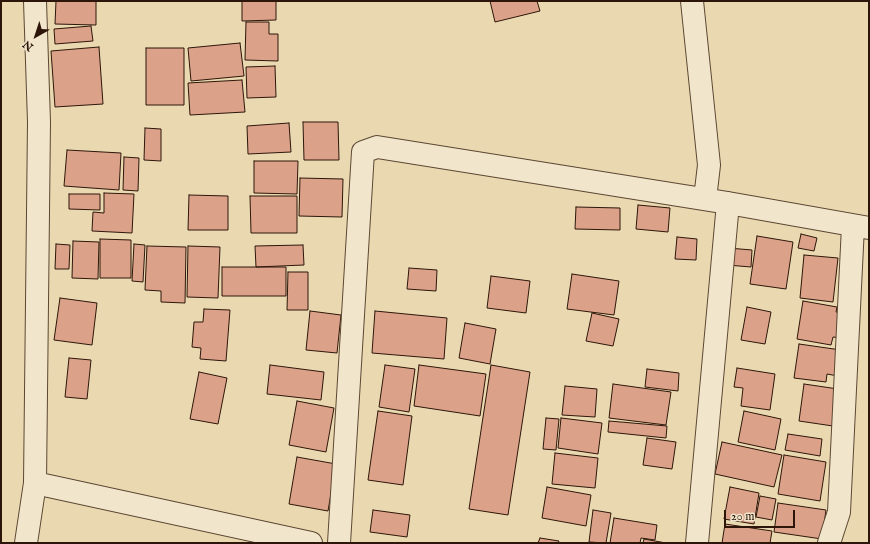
<!DOCTYPE html>
<style>
body{margin:0}
#map{position:relative;width:870px;height:544px;overflow:hidden;background:#ead9b0;font-family:"IM FELL English",serif}
canvas{display:block}
.frame{position:absolute;inset:0;border:2px solid #2d1609;pointer-events:none}
.north{position:absolute;left:16px;top:16px;width:40px;height:40px;-webkit-text-stroke:3px #f1e6cc;paint-order:stroke;rotate:219deg;font-size:11px;font-weight:700;line-height:16px;text-align:center;color:#2d1609}
.north::after{content:'';display:block;margin:auto;width:14px;height:18px;background:#2d1609;clip-path:polygon(50% 0,100% 100%,50% 72%,0 100%)}
.scale{position:absolute;left:724px;top:510px;width:71px;height:18px;box-sizing:border-box;border:2px solid #2d1609;border-top:0;padding-left:5px;font-size:12px;line-height:14px;white-space:nowrap;color:#2d1609;-webkit-text-stroke:3px #f1e6cc;paint-order:stroke}
</style>
<div id="map">
<canvas width="870" height="544"></canvas>
<div class="frame"></div>
<div class="north">N</div>
<div class="scale">20 m</div>
</div>
<script>
const c = document.querySelector('canvas').getContext('2d');
c.lineJoin = 'round';
function fill(path, color) { c.fillStyle = color; c.fill(path, 'evenodd'); }
const toPath = rows => new Path2D(rows.map(r => 'M' + r).join(''));
function trace(path, color, width, dash) { c.strokeStyle = color; c.lineWidth = width; c.lineCap = dash ? 'butt' : 'round'; c.setLineDash(dash || []); c.stroke(path); }
const building = toPath([
 [56,1,96,1,96,25,55,24,56,1],
 [242,1,276,1,276,20,242,21,242,1],
 [490,1,537,1,540,11,495,22,490,1],
 [246,22,269,22,269,34,278,34,278,61,245,60,246,22],
 [91,26,93,41,55,44,54,29,91,26],
 [240,43,244,76,191,81,188,48,240,43],
 [99,47,103,104,55,107,51,51,99,47],
 [146,48,184,48,184,105,146,105,146,48],
 [275,66,276,97,247,98,246,67,275,66],
 [242,80,245,112,190,115,188,83,242,80],
 [303,122,338,122,339,160,304,160,303,122],
 [289,123,291,152,248,154,247,126,289,123],
 [145,128,161,129,161,161,144,160,145,128],
 [67,150,121,153,119,190,64,186,67,150],
 [124,157,139,158,138,191,123,190,124,157],
 [254,161,298,161,297,194,254,193,254,161],
 [300,178,343,179,342,217,299,216,300,178],
 [104,193,134,194,132,233,92,231,93,212,104,213,104,193],
 [69,194,100,194,100,210,69,209,69,194],
 [189,195,228,196,228,230,188,230,189,195],
 [250,196,297,196,297,233,251,233,250,196],
 [638,205,670,208,668,232,636,229,638,205],
 [576,207,620,208,620,230,575,229,576,207],
 [801,234,817,238,814,251,798,248,801,234],
 [757,236,793,242,786,289,750,284,757,236],
 [677,237,697,239,696,260,675,259,677,237],
 [100,239,131,240,131,278,100,278,100,239],
 [73,241,99,242,98,279,72,278,73,241],
 [56,244,70,245,69,269,55,269,56,244],
 [134,244,145,245,143,282,132,281,134,244],
 [303,245,304,265,256,267,255,246,303,245],
 [147,246,186,247,185,303,161,302,161,291,145,290,147,246],
 [188,246,220,247,218,298,187,297,188,246],
 [728,248,752,250,751,267,727,265,728,248],
 [804,255,838,258,833,302,800,298,804,255],
 [222,267,286,267,286,296,222,296,222,267],
 [409,268,437,270,436,291,407,289,409,268],
 [288,272,308,272,308,310,287,310,288,272],
 [572,274,619,281,614,315,567,309,572,274],
 [491,276,530,281,526,313,487,308,491,276],
 [60,298,97,303,92,345,54,340,60,298],
 [803,301,837,307,836,312,845,314,841,338,833,337,831,345,797,339,803,301],
 [747,307,771,312,765,344,741,340,747,307],
 [204,309,230,310,226,361,200,359,201,348,192,347,194,322,203,322,204,309],
 [310,311,341,315,337,353,306,350,310,311],
 [375,311,447,318,444,359,372,353,375,311],
 [592,313,619,319,613,346,586,341,592,313],
 [465,323,496,329,490,364,459,358,465,323],
 [799,344,841,350,838,376,827,374,826,382,794,378,799,344],
 [69,358,91,360,87,399,65,397,69,358],
 [270,365,324,372,321,400,267,394,270,365],
 [385,365,415,369,409,412,379,407,385,365],
 [419,365,486,374,480,416,414,406,419,365],
 [491,365,530,372,508,515,469,509,491,365],
 [737,368,775,374,770,410,741,406,743,388,734,387,737,368],
 [647,369,679,373,678,391,645,387,647,369],
 [199,372,227,378,218,424,190,419,199,372],
 [613,384,671,392,666,425,609,418,613,384],
 [804,384,838,389,833,426,799,421,804,384],
 [565,386,597,389,595,417,562,415,565,386],
 [297,401,334,408,326,452,289,445,297,401],
 [378,411,412,416,403,485,368,480,378,411],
 [744,411,781,419,775,450,738,442,744,411],
 [546,418,559,419,556,450,543,449,546,418],
 [561,418,602,423,598,454,558,448,561,418],
 [609,421,667,426,666,438,608,432,609,421],
 [788,434,822,439,820,456,785,450,788,434],
 [647,438,676,442,672,469,643,465,647,438],
 [722,442,782,455,774,487,715,474,722,442],
 [555,453,598,458,595,488,552,484,555,453],
 [784,455,826,462,820,501,778,494,784,455],
 [297,457,336,464,328,511,289,504,297,457],
 [547,487,591,495,586,526,542,518,547,487],
 [730,487,759,493,754,524,724,519,730,487],
 [760,496,776,499,772,520,756,517,760,496],
 [778,503,826,510,822,539,774,532,778,503],
 [373,510,410,515,407,537,370,532,373,510],
 [593,510,611,513,606,543,589,542,593,510],
 [614,518,657,525,655,540,641,538,640,543,610,543,614,518],
 [725,524,772,531,770,543,722,543,725,524],
 [540,538,559,541,558,543,538,543,540,538],
 [644,539,666,543,643,543,644,539]
]);
const minor = toPath([
 [692,1,709,165,705,199],
 [35,483,311,543],
 [26,543,35,483,39,122,35,1],
 [339,543,363,152,377,147,728,203,869,228],
 [697,543,728,203],
 [829,543,839,512,853,226]
]);
fill(building, '#dba189');
trace(building, '#2d1609', 1);
trace(minor, '#5c4733', 24);
trace(minor, '#f1e6cc', 22);
</script>
